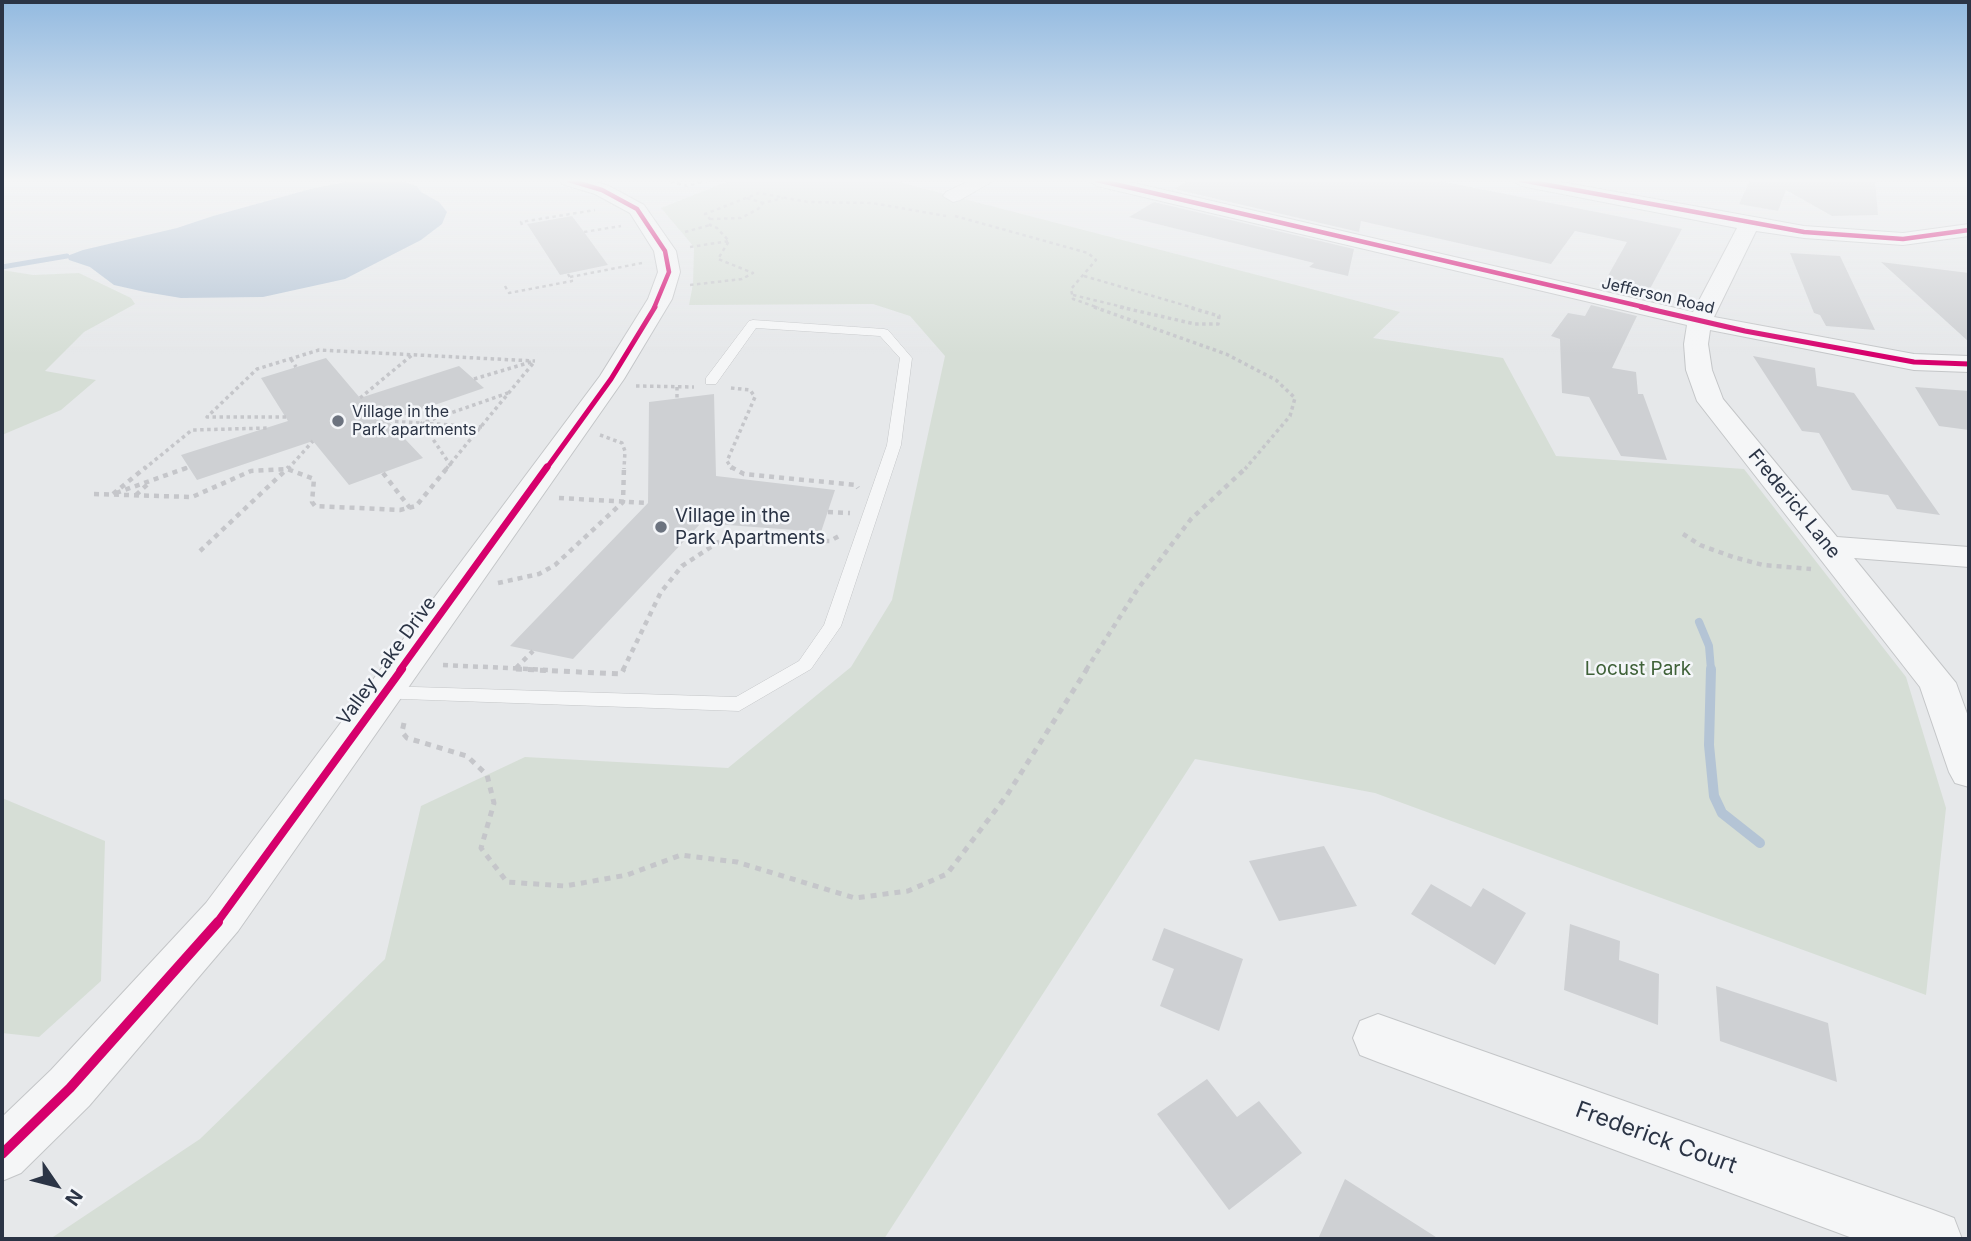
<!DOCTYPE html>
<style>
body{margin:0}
#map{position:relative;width:1971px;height:1241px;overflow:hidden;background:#e6e8ea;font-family:Inter,sans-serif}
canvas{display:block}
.frame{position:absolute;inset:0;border:4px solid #2b3445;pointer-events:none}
.north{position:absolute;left:21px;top:1150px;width:70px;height:70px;-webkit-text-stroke:5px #f4f6f9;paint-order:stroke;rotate:125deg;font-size:19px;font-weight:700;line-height:28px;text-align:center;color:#2b3445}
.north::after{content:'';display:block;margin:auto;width:24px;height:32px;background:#2b3445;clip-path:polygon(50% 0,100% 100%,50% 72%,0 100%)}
</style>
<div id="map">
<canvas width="1971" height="1241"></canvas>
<div class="frame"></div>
<div class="north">N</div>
</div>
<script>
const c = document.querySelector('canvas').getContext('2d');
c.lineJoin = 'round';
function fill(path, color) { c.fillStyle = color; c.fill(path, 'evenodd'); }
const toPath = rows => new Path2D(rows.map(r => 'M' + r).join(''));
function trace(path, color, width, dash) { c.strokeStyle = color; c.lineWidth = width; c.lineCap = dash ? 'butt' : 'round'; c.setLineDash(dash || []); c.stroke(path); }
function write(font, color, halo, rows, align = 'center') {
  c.font = font + ' Inter,sans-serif'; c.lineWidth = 5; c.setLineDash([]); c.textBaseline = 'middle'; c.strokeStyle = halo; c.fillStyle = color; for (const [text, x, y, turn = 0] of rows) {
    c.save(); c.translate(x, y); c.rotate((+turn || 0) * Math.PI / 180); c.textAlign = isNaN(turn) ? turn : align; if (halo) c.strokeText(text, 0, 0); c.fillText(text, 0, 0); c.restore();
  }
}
const green = toPath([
 [731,180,891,180,1400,312,1373,338,1503,358,1556,456,1744,469,1906,677,1946,808,1926,995,1375,793,1195,759,884,1239,50,1239,200,1139,385,959,421,806,525,757,728,768,851,667,892,600,945,356,910,316,873,304,689,305,693,284,694,247,661,208],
 [2,270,33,275,79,273,131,298,135,304,84,332,45,371,96,380,61,410,2,435],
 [2,798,105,841,101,981,39,1037,2,1033]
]);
const water = toPath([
 [357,180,398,180,417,186,421,192,439,202,447,212,442,224,421,240,345,279,263,297,181,298,145,292,114,285,90,267,69,260,67,256,83,250,177,228,213,216,314,188]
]);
const streamFar2 = toPath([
 [2,267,67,256]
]);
const streamFar1 = toPath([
 [1699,622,1709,646,1711,670]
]);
const stream = toPath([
 [1711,669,1709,745,1714,796,1722,813,1760,843]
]);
const building = toPath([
 [1189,180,1435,180,1682,229,1645,298,1601,288,1627,242,1575,231,1551,264,1361,221,1359,232,1174,189],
 [1750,180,1875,180,1878,215,1832,216,1786,190,1778,211,1739,204],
 [1154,202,1354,249,1348,276,1309,267,1314,263,1129,217],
 [572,216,584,232,608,265,560,275,527,224],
 [1790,253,1840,256,1875,330,1826,326,1820,315,1814,313],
 [1881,262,1969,273,1969,342],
 [1591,305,1637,316,1612,368,1636,372,1638,394,1643,394,1667,460,1621,456,1589,397,1562,393,1560,339,1551,336,1568,313,1585,316],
 [1753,356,1815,368,1817,386,1854,393,1940,515,1897,509,1888,495,1852,490,1819,433,1802,431],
 [326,358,360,398,459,366,484,388,388,421,423,458,349,485,313,441,197,480,181,455,288,421,261,378],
 [1915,387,1969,391,1969,430,1939,426],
 [714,394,716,476,835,490,821,532,701,523,573,659,510,646,648,503,649,402],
 [1324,846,1357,906,1279,921,1249,861],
 [1431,884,1471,907,1483,888,1526,913,1495,965,1411,914],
 [1570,924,1620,941,1619,960,1659,974,1658,1025,1564,990],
 [1164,928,1243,959,1219,1031,1160,1006,1174,969,1152,960],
 [1716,986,1828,1023,1837,1082,1720,1041],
 [1207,1079,1237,1117,1259,1101,1302,1153,1229,1210,1157,1114],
 [1345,1179,1439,1239,1318,1239]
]);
const pathFar3 = toPath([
 [664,180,687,186,710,180],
 [747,198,763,203],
 [955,216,1088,253,1096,260,1071,289,1073,299,1099,308],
 [710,219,741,218,758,209,763,203,783,198],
 [522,225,521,222,595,210],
 [584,232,621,226],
 [685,232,710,225],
 [690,247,729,241],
 [1084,276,1194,308],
 [570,277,642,263],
 [690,285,742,279,753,273,718,259,729,241,717,228,710,225,710,219,705,214,759,193,808,202,872,203,946,216],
 [505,286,509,293,572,281,568,274],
 [1073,295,1127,308]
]);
const pathFar2 = toPath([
 [1094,307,1226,354,1276,380,1295,398,1290,416,1245,469],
 [1120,307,1195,324,1218,324,1219,316,1188,307],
 [291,359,296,367],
 [474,379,531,362],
 [636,386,694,387],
 [677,387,677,399],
 [731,388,750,390,755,397,727,461,732,469],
 [360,398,412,355],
 [286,417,207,417,257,369,319,350,535,361],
 [388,421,482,427],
 [600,435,622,443,625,451,624,469],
 [451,466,422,423,508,393],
 [144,469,192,430,268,428],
 [184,469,189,467],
 [288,469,313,441],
 [446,469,535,361]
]);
const pathFar1 = toPath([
 [731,467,744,474,856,485,858,488],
 [383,473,410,508],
 [116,493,189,467],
 [94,494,192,497,251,471,287,469,314,479,312,502,315,506,400,510,416,506,448,467],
 [113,494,146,467],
 [136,495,150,482],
 [559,498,648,503],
 [828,512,850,513],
 [1683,534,1700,545,1733,557,1763,565,1811,569],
 [200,551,289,467],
 [498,583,539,574,555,565,623,502,624,467],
 [443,665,550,670],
 [516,668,533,651],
 [623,670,661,592,682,566,720,541,830,541,839,536],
 [1086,670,1137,590,1191,519,1247,467]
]);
const path = toPath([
 [516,669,621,674,624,669],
 [404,723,402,732,407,738,467,756,487,775,494,803,481,848,507,882,565,886,627,875,681,855,737,862,855,898,908,891,947,874,1007,795,1087,669]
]);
const service = toPath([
 [753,320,884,329,888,330,912,358,901,445,841,626,811,669,739,711,375,698,373,693,375,688,382,686,736,697,799,661,824,625,887,445,900,358,880,336,756,328,716,384,706,384,706,378,749,321,753,320]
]);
const minor = toPath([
 [560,180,589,180,609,186,644,205,676,251,680,272,672,299,624,379,238,931,89,1106,21,1173,2,1181,2,1117,51,1070,206,903,600,376,648,299,658,272,654,251,630,213,595,194,562,184,560,180],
 [971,180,995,180,960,200,953,202,943,196,946,192,971,180],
 [1088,180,1121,180,1693,312,1737,228,1521,186,1512,180,1550,180,1804,226,1903,233,1969,224,1969,236,1903,245,1804,238,1756,231,1714,317,1914,354,1969,356,1969,372,1914,370,1710,330,1708,344,1712,370,1723,399,1837,537,1969,547,1969,567,1854,558,1956,683,1969,719,1969,787,1955,783,1949,772,1920,687,1697,401,1686,370,1684,344,1687,325,1097,186,1088,180],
 [1378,1014,1933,1210,1954,1218,1962,1239,1855,1239,1378,1062,1360,1055,1353,1038,1360,1021,1378,1014]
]);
const cyclewayFar4 = toPath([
 [569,180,602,190,637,209,665,251,669,272,654,308],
 [1097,180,1648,308],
 [1521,180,1804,232,1903,239,1969,230]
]);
const cyclewayFar3 = toPath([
 [1641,307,1745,331,1914,362,1969,364],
 [546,469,611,379,655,307]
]);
const cyclewayFar2 = toPath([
 [400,670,547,467]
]);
const cyclewayFar1 = toPath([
 [216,924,402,669]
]);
const cycleway = toPath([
 [2,1154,70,1088,218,922]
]);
const markers = [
 [338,421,7,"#6c737f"],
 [661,527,7,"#6c737f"]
];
const farStreetnames = [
 ["Jefferson Road",1658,296,13]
];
const farPoinames = [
 ["Village in the",352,412],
 ["Park apartments",352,430]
];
const streetNames = [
 ["Frederick Lane",1794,504,51],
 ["Valley Lake Drive",387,661,-54]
];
const poiNames = [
 ["Village in the",675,516],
 ["Park Apartments",675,538]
];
const parkNames = [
 ["Locust Park",1638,669]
];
const nearStreetnames = [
 ["Frederick Court",1656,1138,20]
];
fill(green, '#d6ded6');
fill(water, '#b4c4d5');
trace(streamFar2, '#b4c4d5', 5);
trace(streamFar1, '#b4c4d5', 8);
trace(stream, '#b4c4d5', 10);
fill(building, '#ced0d3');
trace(service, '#c4c6c8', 1);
trace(minor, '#c4c6c8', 2);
trace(pathFar3, '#c5c6ca', 2.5, [3.5, 3.5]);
trace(pathFar2, '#c5c6ca', 3.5, [3.5, 3.5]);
trace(pathFar1, '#c5c6ca', 4.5, [5, 5]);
trace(path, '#c5c6ca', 5, [6, 6]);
fill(service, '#f5f6f7');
fill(minor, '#f5f6f7');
trace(cyclewayFar4, '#d6006c', 4.5);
trace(cyclewayFar3, '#d6006c', 5);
trace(cyclewayFar2, '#d6006c', 7);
trace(cyclewayFar1, '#d6006c', 8);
trace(cycleway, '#d6006c', 10);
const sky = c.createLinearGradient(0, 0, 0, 354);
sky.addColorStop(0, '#93bae0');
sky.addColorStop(0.51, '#f4f5f6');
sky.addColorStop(1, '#f4f5f600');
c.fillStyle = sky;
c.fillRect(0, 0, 1971, 354);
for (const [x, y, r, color] of markers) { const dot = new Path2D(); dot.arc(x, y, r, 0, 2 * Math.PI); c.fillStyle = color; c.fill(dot); trace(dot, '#f4f6f9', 2.5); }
write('16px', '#2b3445', '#f4f6f9', farStreetnames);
write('16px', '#2b3445', '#f4f6f9', farPoinames, 'left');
write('19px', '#2b3445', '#f4f6f9', streetNames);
write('19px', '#2b3445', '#f4f6f9', poiNames, 'left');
write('19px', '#3f6138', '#f4f6f9', parkNames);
write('23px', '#2b3445', '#f4f6f9', nearStreetnames);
</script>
